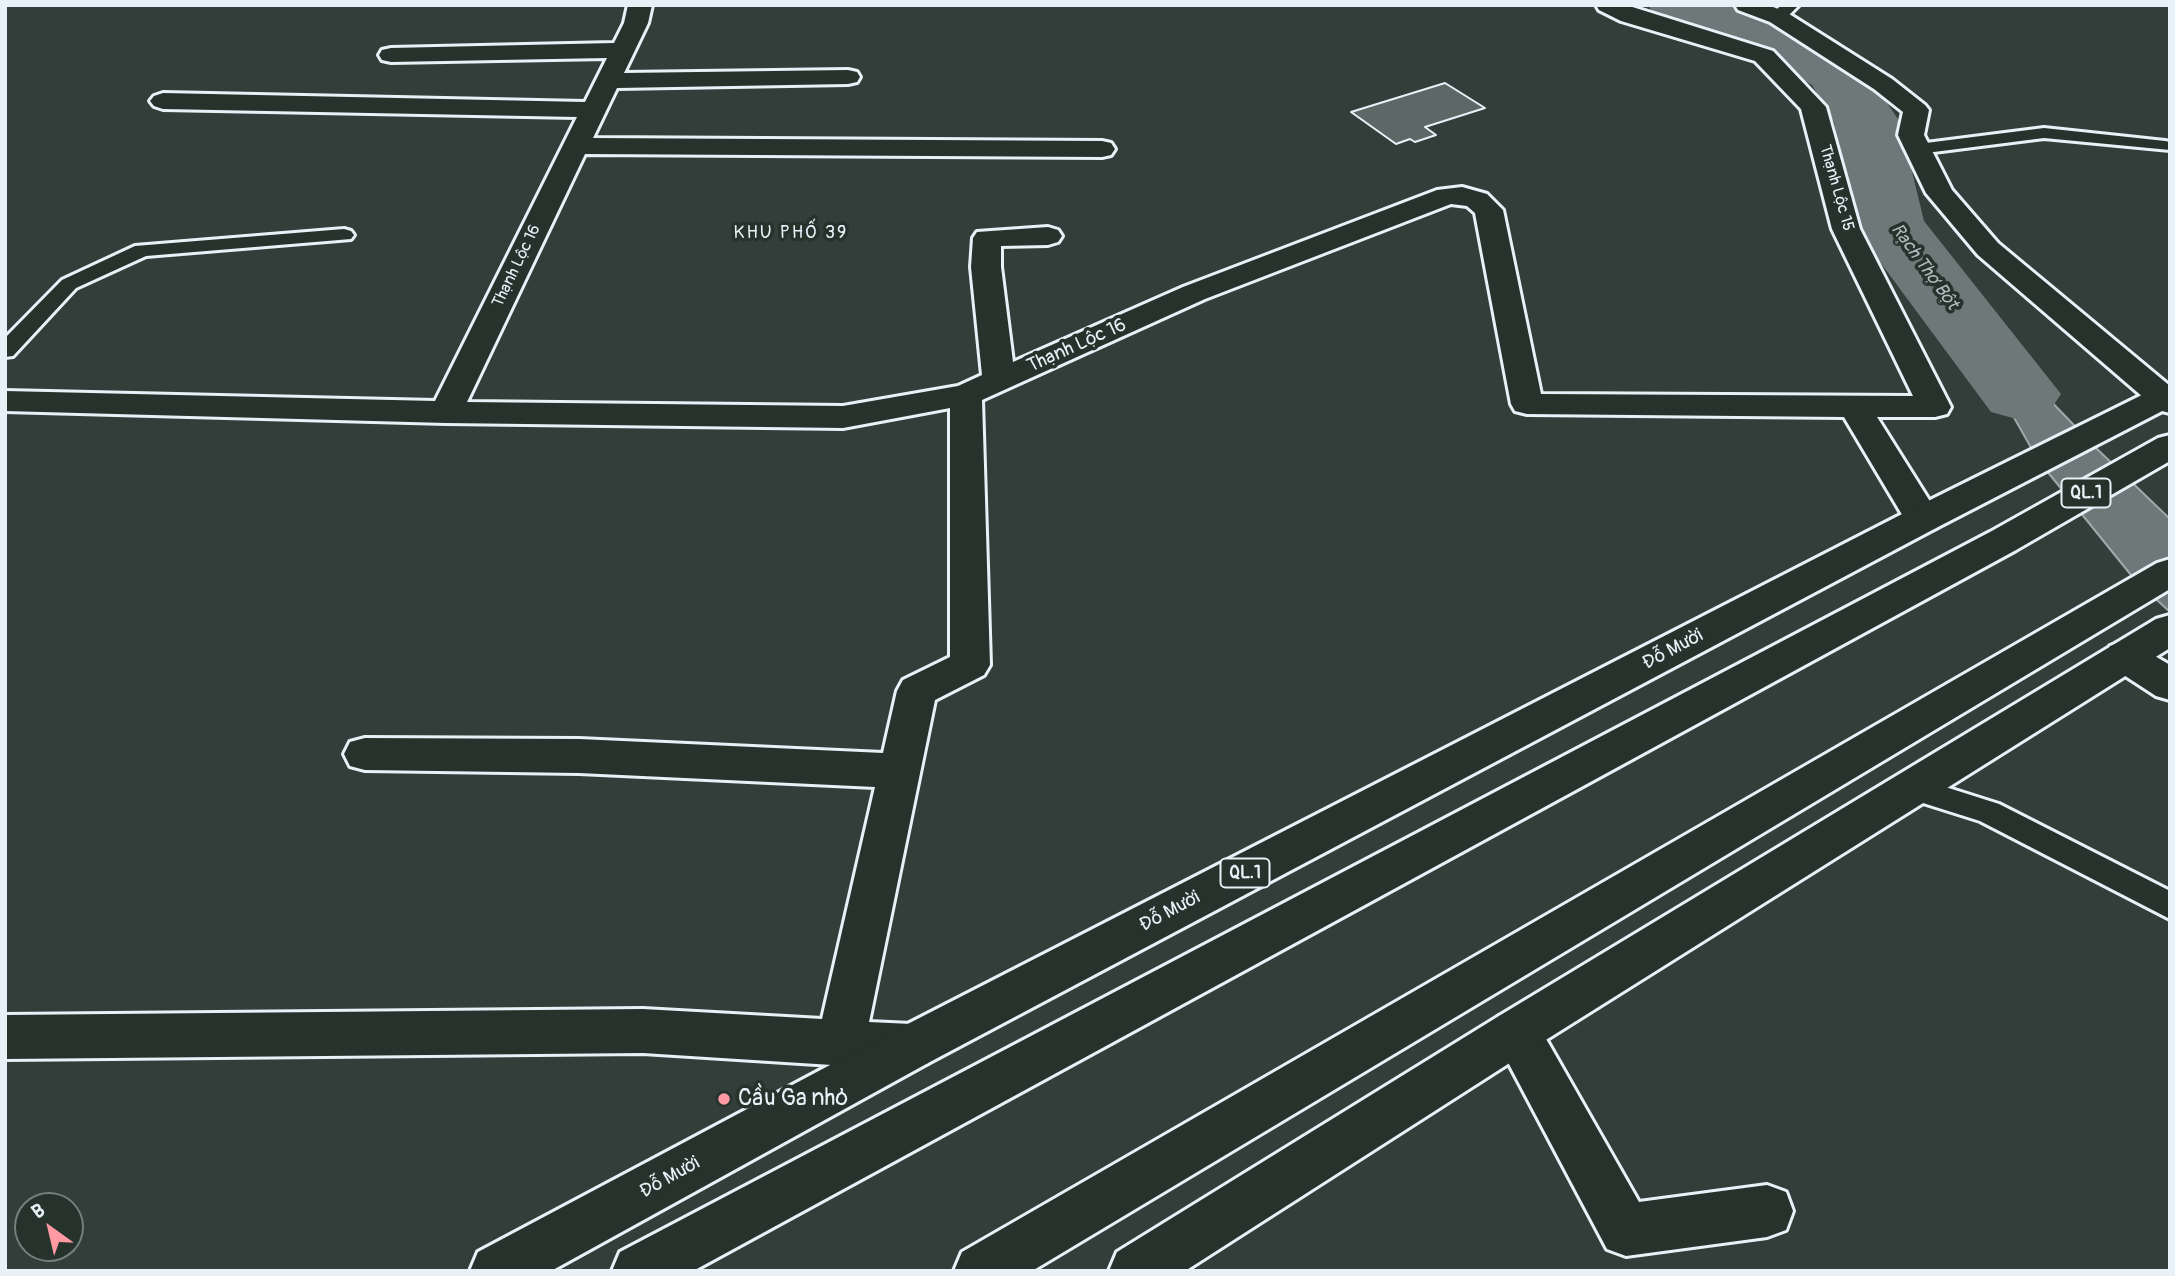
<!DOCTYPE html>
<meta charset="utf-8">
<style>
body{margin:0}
#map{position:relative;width:2175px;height:1276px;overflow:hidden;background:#323e39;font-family:Pangolin,sans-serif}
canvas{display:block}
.frame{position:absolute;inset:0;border:7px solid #e8f1f8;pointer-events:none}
.north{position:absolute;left:14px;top:1192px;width:70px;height:70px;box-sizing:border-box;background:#26332d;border:2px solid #747f7e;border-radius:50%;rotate:326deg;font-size:19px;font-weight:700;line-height:28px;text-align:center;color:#e8f1f8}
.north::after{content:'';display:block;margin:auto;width:24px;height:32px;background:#ff9aa2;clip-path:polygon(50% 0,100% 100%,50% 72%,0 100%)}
</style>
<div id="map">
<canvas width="2175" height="1276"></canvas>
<div class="frame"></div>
<div class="north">B</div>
</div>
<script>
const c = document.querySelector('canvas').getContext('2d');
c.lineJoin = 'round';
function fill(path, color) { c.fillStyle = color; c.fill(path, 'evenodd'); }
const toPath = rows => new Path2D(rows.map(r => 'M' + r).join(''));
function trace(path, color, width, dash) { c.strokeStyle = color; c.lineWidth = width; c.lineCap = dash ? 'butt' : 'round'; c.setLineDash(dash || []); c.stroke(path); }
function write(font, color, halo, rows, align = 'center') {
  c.font = font + ' Pangolin,sans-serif'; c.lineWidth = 7; c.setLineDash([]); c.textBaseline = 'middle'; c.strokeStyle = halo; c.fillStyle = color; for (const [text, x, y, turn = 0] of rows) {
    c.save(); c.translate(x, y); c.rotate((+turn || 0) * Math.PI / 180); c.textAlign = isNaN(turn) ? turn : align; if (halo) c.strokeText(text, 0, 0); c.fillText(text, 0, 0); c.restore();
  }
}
const water = toPath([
 [1939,285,2095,447,2170,519,2170,612,2135,580,2038,460,1939,285]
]);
const river = toPath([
 [1648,5,1736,5,1794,24,1858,60,1900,122,1924,221,2061,394,2049,412,2020,420,1991,412,1863,239,1853,224,1834,122,1812,85,1750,50,1656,17,1648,5]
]);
const building = toPath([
 [1445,83,1485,108,1425,127,1436,135,1415,142,1410,139,1396,144,1351,112,1445,83]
]);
const lane = toPath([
 [1781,5,1799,5,1784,20,1772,20,1770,17,1781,5],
 [2044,128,2165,141,2170,142,2170,150,2044,138,1918,154,1909,149,1918,144,2044,128],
 [344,229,351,231,354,235,351,239,146,256,76,288,13,356,5,357,5,338,62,280,135,246,344,229],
 [1914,777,1999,804,2170,891,2170,919,1980,821,1904,797,1900,789,1904,781,1914,777]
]);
const street = toPath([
 [628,5,652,5,648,23,624,73,848,70,857,72,860,77,857,82,848,84,617,88,593,138,1102,141,1111,143,1115,149,1111,155,1102,157,585,154,467,402,843,406,958,386,982,375,971,267,973,238,977,232,1048,227,1058,230,1062,236,1058,242,1048,245,1001,246,1001,267,1013,362,1183,287,1437,190,1462,187,1487,194,1503,210,1541,394,1913,396,1832,229,1801,109,1755,61,1621,21,1599,10,1596,5,1626,5,1773,51,1826,107,1860,229,1951,407,1947,414,1935,417,1877,417,1941,519,1936,528,1923,531,1910,528,1844,417,1527,414,1515,411,1511,404,1475,213,1467,206,1451,204,1205,299,982,400,990,665,984,675,935,700,869,1022,911,1024,928,1031,935,1047,928,1063,911,1070,643,1053,5,1059,5,1015,643,1009,822,1019,875,787,579,773,365,770,350,766,344,754,350,742,365,738,579,739,883,753,897,691,903,680,950,657,950,408,843,428,446,423,5,411,5,391,435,401,577,117,163,109,154,106,150,101,154,96,163,93,585,102,607,58,391,62,382,60,379,55,382,50,391,48,614,43,624,23,628,5],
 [1735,5,1768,5,1786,12,1892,79,1925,105,1929,110,1924,135,1952,190,1998,243,2170,386,2170,413,2158,410,1978,255,1926,193,1898,135,1903,112,1874,89,1770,22,1738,10,1735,5],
 [2124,641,2138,646,2170,665,2170,700,2156,696,2110,666,2105,656,2110,646,2124,641],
 [1516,1010,1533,1016,1639,1202,1767,1185,1786,1192,1793,1211,1786,1230,1767,1237,1626,1256,1607,1249,1492,1032,1499,1016,1516,1010]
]);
const highway = toPath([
 [2170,384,2170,407,1936,528,928,1063,551,1271,470,1271,478,1252,894,1031,1910,510,2158,387,2170,384],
 [2170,435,2170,461,2016,550,693,1271,612,1271,620,1252,1990,532,2158,438,2170,435],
 [2170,559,2170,589,1032,1271,954,1271,962,1252,2157,563,2170,559],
 [2170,615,2170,648,1533,1048,1185,1271,1109,1271,1117,1252,1499,1016,2156,619,2170,615]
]);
const markers = [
 [724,1099,7,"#ff9aa2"]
];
const farStreetnames = [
 ["Thạnh Lộc 15",1836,188,74],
 ["Thạnh Lộc 16",517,266,-64]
];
const farNeighbourhoodnames = [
 ["KHU PHỐ 39",791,233]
];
const farWaternames = [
 ["Rạch Thợ Bột",1924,267,54]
];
const shields = [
 [2086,493,49],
 [1245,873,49]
];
const shieldNames = [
 ["QL.1",2086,493],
 ["QL.1",1245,873]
];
const streetNames = [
 ["Thạnh Lộc 16",1077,346,-24],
 ["Đỗ Mười",1673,650,-28],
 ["Đỗ Mười",1170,912,-28],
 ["Đỗ Mười",670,1178,-29]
];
const nearPoinames = [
 ["Cầu Ga nhỏ",738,1099]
];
fill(water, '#6d7978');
trace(water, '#9ea9ab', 2);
fill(river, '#6d7978');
fill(building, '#5c6865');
trace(building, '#e8f1f8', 2);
trace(lane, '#e8f1f8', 6);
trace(street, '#e8f1f8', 6);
trace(highway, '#e8f1f8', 6);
fill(lane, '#26332d');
fill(street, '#26332d');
fill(highway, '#26332d');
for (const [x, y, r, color] of markers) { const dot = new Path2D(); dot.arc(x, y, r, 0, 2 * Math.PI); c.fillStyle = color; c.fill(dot); trace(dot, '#26332d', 2.5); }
write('16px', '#e8f1f8', '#26332d', farStreetnames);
c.letterSpacing = '2px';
write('18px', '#e8f1f8', '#26332d', farNeighbourhoodnames);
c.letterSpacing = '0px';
write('italic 18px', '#b1bbbe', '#26332d', farWaternames);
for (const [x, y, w] of shields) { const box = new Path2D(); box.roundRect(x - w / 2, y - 14.5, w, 29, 5); c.fillStyle = '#26332d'; c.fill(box); trace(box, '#e8f1f8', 2); }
write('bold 18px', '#e8f1f8', null, shieldNames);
write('19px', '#e8f1f8', '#26332d', streetNames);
write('23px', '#e8f1f8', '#26332d', nearPoinames, 'left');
</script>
